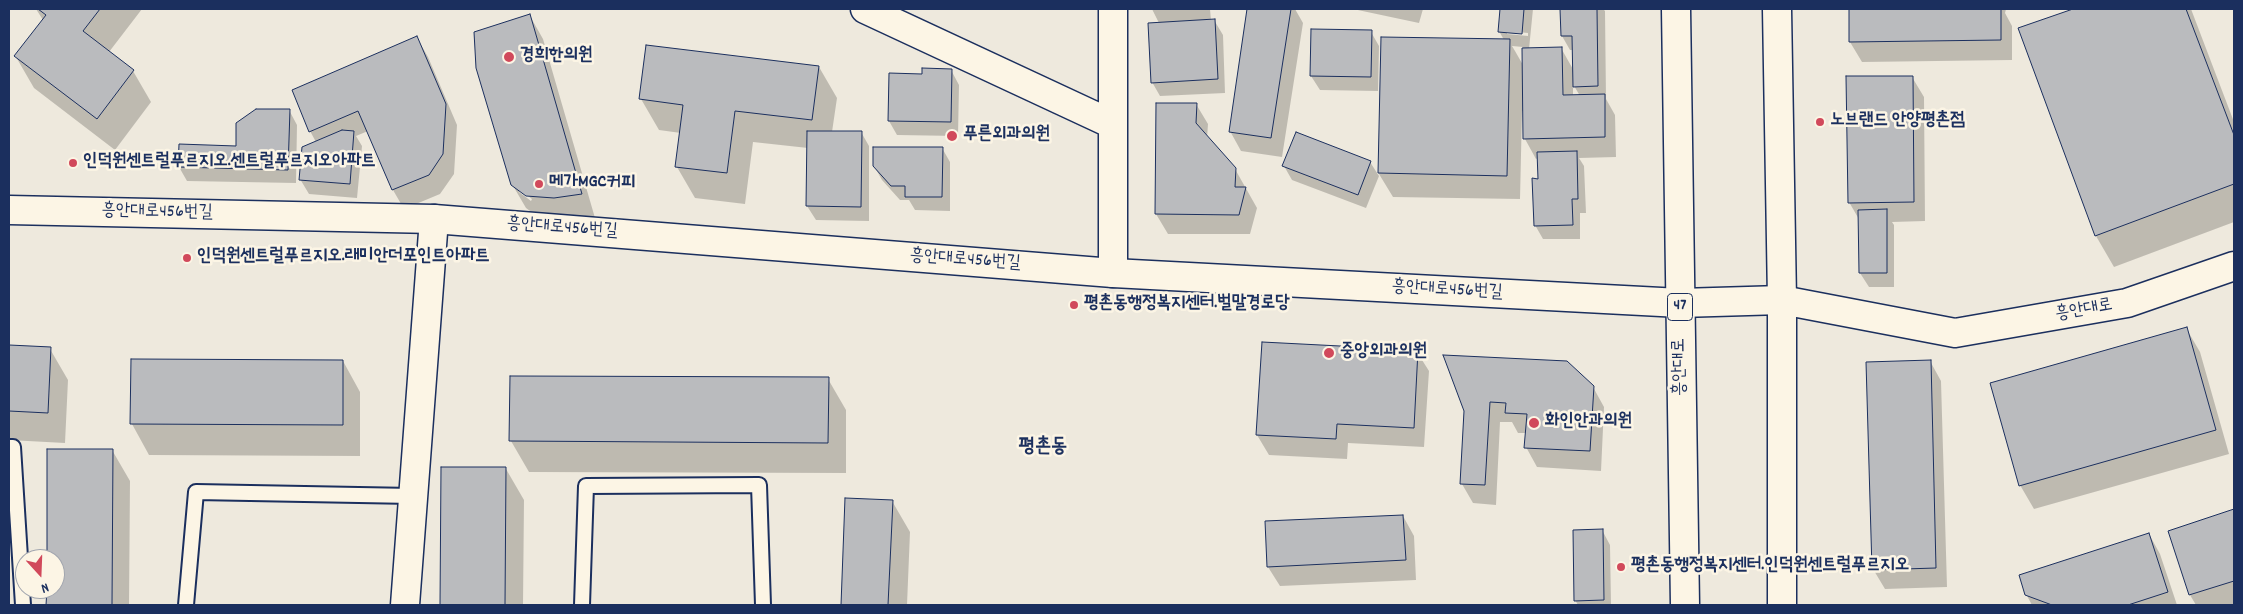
<!DOCTYPE html>
<meta charset="utf-8">
<style>
body{margin:0}
#map{position:relative;width:2243px;height:614px;overflow:hidden;background:#eee9dd;font-family:Dekko,sans-serif}
canvas{display:block}
.frame{position:absolute;inset:0;border:10px solid #1b2f5e;pointer-events:none}
.north{position:absolute;left:15px;top:549px;width:50px;height:50px;box-sizing:border-box;background:#fcf5e5;border:1px solid #a2a6af;border-radius:50%;rotate:160deg;font-size:14px;font-weight:700;line-height:20px;text-align:center;color:#1b2f5e}
.north::after{content:'';display:block;margin:auto;width:18px;height:22px;background:#d1495b;clip-path:polygon(50% 0,100% 100%,50% 72%,0 100%)}
</style>
<div id="map">
<canvas width="2243" height="614"></canvas>
<div class="frame"></div>
<div class="north">N</div>
</div>
<script>
const c = document.querySelector('canvas').getContext('2d');
c.lineJoin = 'round';
function fill(path, color) { c.fillStyle = color; c.fill(path, 'evenodd'); }
const toPath = rows => new Path2D(rows.map(r => 'M' + r).join(''));
function trace(path, color, width, dash) { c.strokeStyle = color; c.lineWidth = width; c.lineCap = dash ? 'butt' : 'round'; c.setLineDash(dash || []); c.stroke(path); }
function write(font, color, halo, rows, align = 'center') {
  c.font = font + ' Dekko,"Poor Story",sans-serif'; c.lineWidth = 5; c.setLineDash([]); c.textBaseline = 'middle'; c.strokeStyle = halo; c.fillStyle = color; for (const [text, x, y, turn = 0] of rows) {
    c.save(); c.translate(x, y); c.rotate((+turn || 0) * Math.PI / 180); c.textAlign = isNaN(turn) ? turn : align; if (halo) c.strokeText(text, 0, 0); c.fillText(text, 0, 0); c.restore();
  }
}
const shadow = toPath([
 [36,9,142,9,109,52,133,71,151,102,115,150,34,88,16,57,43,20],
 [1152,9,1210,9,1211,21,1214,20,1223,35,1225,93,1160,96,1152,82,1159,23],
 [1249,9,1295,9,1303,23,1282,157,1241,151,1230,131],
 [1353,9,1423,9,1419,23],
 [1501,9,1533,9,1529,49,1561,48,1574,71,1574,50,1570,50,1562,36,1562,9,1603,9,1605,11,1606,99,1615,115,1616,157,1579,158,1584,166,1586,213,1580,213,1580,239,1543,239,1535,225,1539,180,1538,158,1536,159,1525,139,1524,111,1522,111,1520,199,1393,197,1379,174,1382,38,1504,40,1499,31],
 [1507,31,1528,33,1528,36,1507,34],
 [1512,46,1523,47,1523,65,1515,51],
 [1573,84,1580,96,1573,96],
 [1850,9,2006,9,2005,13,2012,26,2012,60,1862,62,1850,42],
 [2074,9,2191,9,2234,122,2234,222,2114,267,2096,236],
 [530,16,543,39,595,218,568,222,541,219,526,208,512,184],
 [519,189,532,199,531,201,519,192],
 [1371,32,1379,46,1378,91,1320,90,1311,76],
 [417,38,428,57,457,125,454,174,440,194,404,209,393,190,368,131,356,136,362,146,357,198,309,194,300,179,316,142,310,131],
 [819,67,837,98,832,132,861,132,869,146,869,221,816,220,807,206,808,148,753,142,745,204,695,198,677,167,681,133,659,130,641,99],
 [951,70,959,85,958,136,897,135,889,121,890,74,923,75],
 [1912,77,1924,97,1925,221,1892,222,1894,225,1894,287,1869,287,1860,273,1860,221,1849,202],
 [1157,104,1196,104,1208,124,1207,138,1235,169,1257,208,1250,234,1168,234,1156,214],
 [289,110,297,125,296,183,187,181,179,167,237,147],
 [942,148,950,162,950,211,915,210,909,200,900,200,882,180,874,166],
 [1370,162,1379,176,1366,208,1292,180,1284,166],
 [2186,328,2200,352,2229,454,2034,509,2020,485],
 [1263,343,1417,352,1429,371,1424,447,1348,443,1347,459,1269,455,1257,435],
 [9,347,50,349,68,380,65,443,9,440],
 [1445,356,1593,387,1604,407,1601,471,1537,467,1526,447,1527,433,1518,433,1512,422,1500,422,1496,505,1473,503,1462,484,1466,411],
 [343,361,360,392,360,456,149,455,132,424],
 [1930,361,1941,381,1947,587,1885,589,1873,569],
 [828,379,846,410,846,473,529,472,511,441],
 [112,450,130,481,129,605,48,605,48,589,55,589,55,559,48,559],
 [442,469,506,469,524,500,523,605,441,605],
 [846,499,892,501,910,532,907,605,842,605],
 [2234,511,2234,604,2196,605,2190,595,2170,531],
 [1403,516,1414,536,1416,580,1280,586,1268,567],
 [1602,530,1610,545,1611,605,1578,605,1575,600],
 [2149,534,2160,554,2177,605,2032,605,2026,594]
]);
const building = toPath([
 [38,9,100,9,83,31,134,70,97,119,14,56,46,15,38,9],
 [1247,9,1291,9,1271,138,1229,132,1247,9],
 [1500,9,1524,9,1522,34,1498,32,1500,9],
 [1560,9,1597,9,1598,86,1573,87,1572,36,1561,36,1560,9],
 [1849,9,2001,9,2001,40,1849,42,1849,9],
 [2073,9,2186,9,2234,135,2234,184,2095,236,2018,28,2073,9],
 [530,14,582,194,554,198,526,196,511,185,476,68,474,32,530,14],
 [1215,19,1218,79,1151,83,1148,23,1215,19],
 [1311,29,1372,30,1371,77,1310,76,1311,29],
 [417,36,446,104,443,154,429,175,392,190,358,111,309,132,292,90,417,36],
 [1381,37,1510,39,1507,176,1378,173,1381,37],
 [646,45,819,66,812,120,735,111,727,173,675,167,683,105,639,99,646,45],
 [1562,47,1563,95,1605,94,1605,137,1523,139,1522,48,1562,47],
 [922,68,952,69,951,122,888,121,889,73,922,74,922,68],
 [1846,76,1913,76,1914,202,1848,203,1846,76],
 [1156,103,1197,103,1196,123,1236,168,1235,187,1246,187,1239,215,1155,214,1156,103],
 [256,109,290,109,288,170,178,167,179,144,236,146,236,123,256,109],
 [342,130,354,131,350,184,299,180,302,147,342,130],
 [807,131,862,131,861,207,806,206,807,131],
 [1296,132,1371,161,1358,195,1282,166,1296,132],
 [873,147,943,147,942,197,905,197,905,186,891,186,873,166,873,147],
 [1577,151,1578,199,1572,199,1573,225,1534,226,1532,178,1538,179,1537,152,1577,151],
 [1887,209,1887,273,1859,273,1858,210,1887,209],
 [2187,327,2216,430,2019,486,1990,383,2187,327],
 [1262,342,1418,350,1414,428,1337,424,1336,439,1256,435,1262,342],
 [9,345,51,347,48,413,9,411,9,345],
 [1443,355,1567,361,1594,386,1590,451,1524,448,1527,414,1505,413,1506,403,1490,402,1485,485,1460,484,1464,411,1443,355],
 [131,359,343,360,343,425,130,424,131,359],
 [1931,360,1936,568,1872,570,1866,362,1931,360],
 [510,376,829,377,828,443,509,441,510,376],
 [47,449,113,449,112,605,46,605,47,589,55,589,55,559,47,559,47,449],
 [441,467,506,467,505,605,440,605,441,467],
 [845,498,893,500,888,605,841,605,845,498],
 [2234,509,2234,581,2189,595,2168,531,2234,509],
 [1403,515,1406,560,1267,567,1265,521,1403,515],
 [1603,529,1604,600,1574,601,1573,530,1603,529],
 [2149,533,2168,592,2128,605,2052,605,2025,595,2019,575,2149,533]
]);
const service = toPath([
 [9,447,13,447,23,605],
 [186,605,196,492,413,496],
 [582,605,586,486,759,485,763,605]
]);
const minor = toPath([
 [865,9,1112,124],
 [1113,9,1113,273],
 [1782,300,1955,333,2127,303,2234,266],
 [405,605,434,219]
]);
const tertiary = toPath([
 [9,210,434,219,1113,273,1680,303,1782,300]
]);
const primary = toPath([
 [1676,9,1685,605],
 [1777,9,1782,300,1782,605]
]);
const markers = [
 [509,57,6,"#d1495b"],
 [1820,122,5,"#d1495b"],
 [952,136,6,"#d1495b"],
 [73,163,5,"#d1495b"],
 [539,184,5,"#d1495b"],
 [187,258,5,"#d1495b"],
 [1074,305,5,"#d1495b"],
 [1329,353,6,"#d1495b"],
 [1534,423,6,"#d1495b"],
 [1621,567,5,"#d1495b"]
];
const shields = [
 [1680,307,25]
];
const shieldNames = [
 ["47",1680,307]
];
const poiNames = [
 ["경희한의원",520,57],
 ["노브랜드 안양평촌점",1830,122],
 ["푸른외과의원",963,136],
 ["인덕원센트럴푸르지오.센트럴푸르지오아파트",83,163],
 ["메가MGC커피",549,184],
 ["인덕원센트럴푸르지오.래미안더포인트아파트",197,258],
 ["평촌동행정복지센터.벌말경로당",1084,305],
 ["중앙외과의원",1340,353],
 ["화인안과의원",1545,423],
 ["평촌동행정복지센터.인덕원센트럴푸르지오",1631,567]
];
const streetNames = [
 ["흥안대로456번길",157,213,1],
 ["흥안대로456번길",562,229,4],
 ["흥안대로456번길",965,261,4],
 ["흥안대로456번길",1447,291,3],
 ["흥안대로",2084,311,-10],
 ["흥안대로",1681,367,-91]
];
const quarterNames = [
 ["평촌동",1043,448]
];
fill(shadow, '#0003');
fill(building, '#babbbe');
trace(building, '#1b2f5e', 1);
trace(service, '#1b2f5e', 18);
trace(minor, '#1b2f5e', 31);
trace(tertiary, '#1b2f5e', 31);
trace(primary, '#1b2f5e', 31);
trace(service, '#fcf5e5', 14);
trace(minor, '#fcf5e5', 28);
trace(tertiary, '#fcf5e5', 28);
trace(primary, '#fcf5e5', 28);
for (const [x, y, r, color] of markers) { const dot = new Path2D(); dot.arc(x, y, r, 0, 2 * Math.PI); c.fillStyle = color; c.fill(dot); trace(dot, '#fcf5e5', 2); }
for (const [x, y, w] of shields) { const box = new Path2D(); box.roundRect(x - w / 2, y - 13.5, w, 27, 4); c.fillStyle = '#fcf5e5'; c.fill(box); trace(box, '#1b2f5e', 1); }
write('bold 16px', '#1b2f5e', null, shieldNames);
write('bold 18px', '#1b2f5e', '#fcf5e5', poiNames, 'left');
write('18px', '#1b2f5e', '#fcf5e5', streetNames);
write('bold 20px', '#1b2f5e', '#fcf5e5', quarterNames);
</script>
